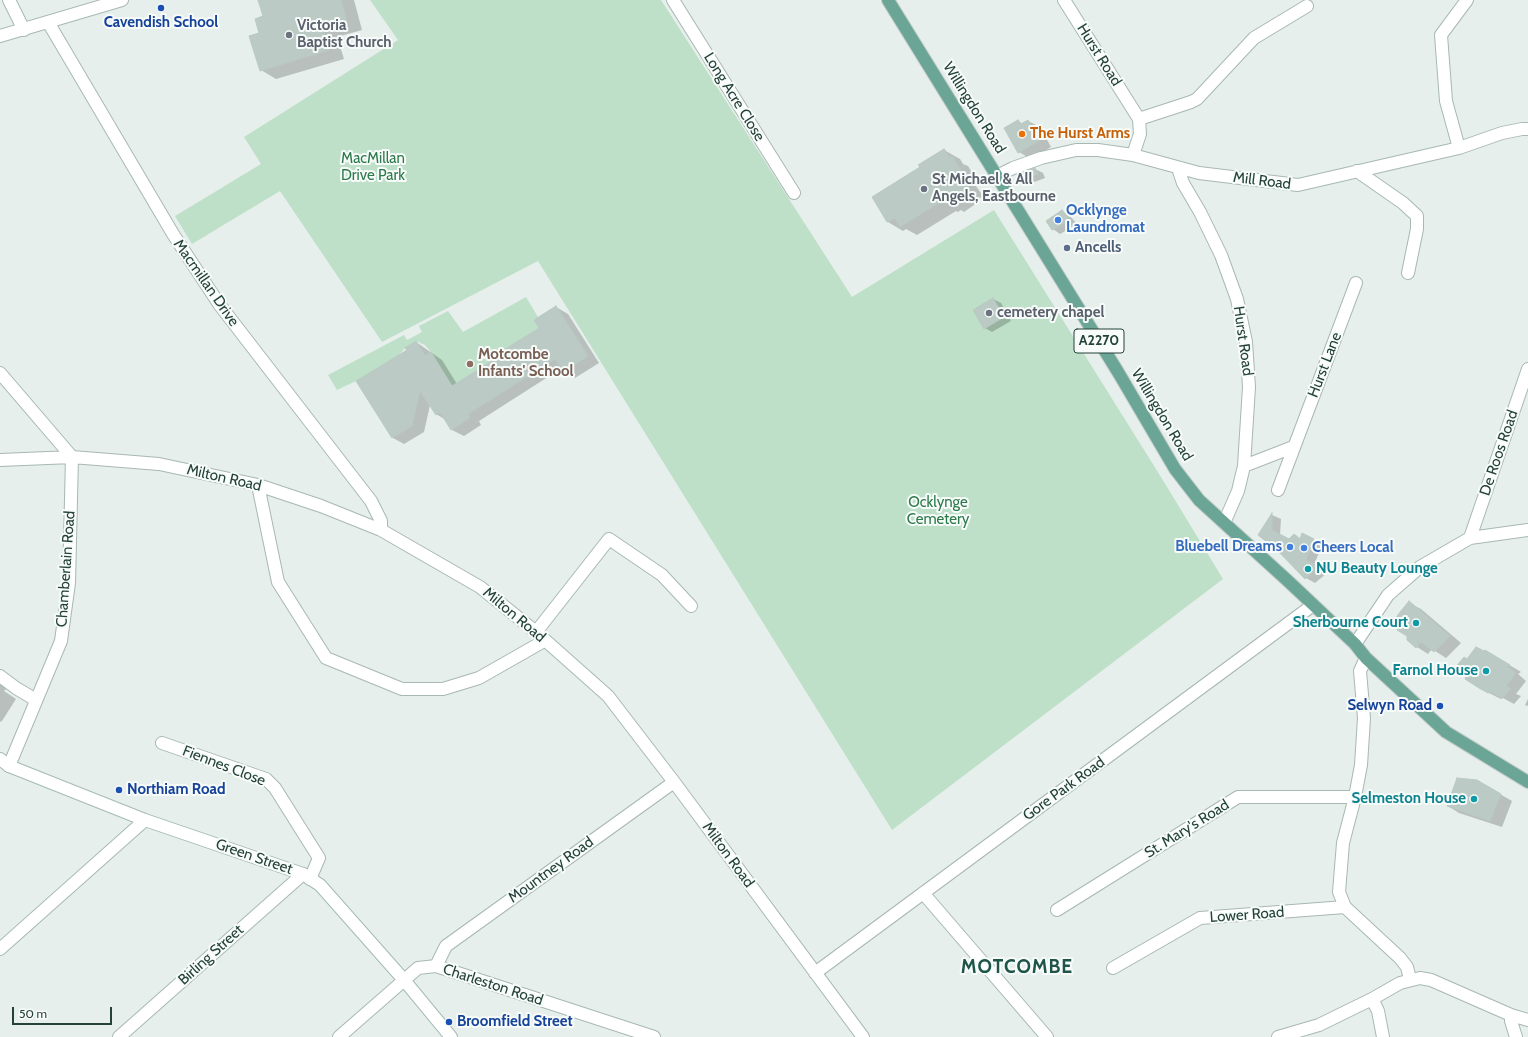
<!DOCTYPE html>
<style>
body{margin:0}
#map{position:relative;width:1528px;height:1037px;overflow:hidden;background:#e6efeb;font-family:Cabin,sans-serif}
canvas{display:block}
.scale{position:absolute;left:12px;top:1007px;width:100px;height:18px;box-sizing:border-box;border:2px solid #24423a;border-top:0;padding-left:5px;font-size:12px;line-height:14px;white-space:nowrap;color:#24423a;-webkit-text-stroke:3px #f7fbf9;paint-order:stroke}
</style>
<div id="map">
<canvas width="1528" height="1037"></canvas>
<div class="scale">50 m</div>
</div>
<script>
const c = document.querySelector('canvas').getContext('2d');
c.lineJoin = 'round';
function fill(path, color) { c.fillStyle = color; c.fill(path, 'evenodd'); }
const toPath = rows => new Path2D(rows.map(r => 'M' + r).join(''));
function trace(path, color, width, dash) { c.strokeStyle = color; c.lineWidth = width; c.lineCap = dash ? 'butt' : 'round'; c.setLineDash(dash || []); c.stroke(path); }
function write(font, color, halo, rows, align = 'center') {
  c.font = font + ' Cabin,sans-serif'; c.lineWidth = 4; c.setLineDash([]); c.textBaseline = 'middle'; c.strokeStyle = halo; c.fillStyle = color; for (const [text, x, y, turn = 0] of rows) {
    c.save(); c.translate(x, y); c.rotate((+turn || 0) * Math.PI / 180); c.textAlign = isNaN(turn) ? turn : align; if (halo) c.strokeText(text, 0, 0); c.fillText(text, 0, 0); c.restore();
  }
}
const green = toPath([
 [370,0,661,0,852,297,994,210,1161,477,1223,579,892,830,538,261,382,342,280,191,192,244,175,216,261,164,244,137,398,40],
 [526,297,538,317,534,320,539,328,502,351,503,354,450,387,431,352,425,345,416,341,405,348,399,355,356,381,337,390,328,375,404,335,407,340,422,332,419,326,448,311,463,332]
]);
const shadow = toPath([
 [260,0,354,0,362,30,337,37,344,59,276,79,261,70,260,34,265,17],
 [1018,121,1023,124,1028,121,1040,127,1051,147,1031,159,1019,152],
 [944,150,960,159,963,164,968,166,979,184,976,186,983,196,976,201,977,203,964,212,961,210,958,212,956,211,917,235,906,229,903,231,888,222,921,168],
 [1035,169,1043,173,1045,178,1029,184,1021,180],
 [1062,211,1070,216,1077,224,1060,234,1053,229],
 [993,299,1001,303,1011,321,992,332,985,328],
 [556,307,568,314,599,363,575,378,564,371,562,368,479,421,481,425,464,436,452,430,446,420,436,414,430,405,424,432,404,444,393,438,408,350,416,342,442,360,457,384,505,354,540,328],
 [1272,515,1281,519,1280,535,1290,540,1295,535,1301,539,1303,534,1322,545,1314,565,1327,573,1315,583,1306,578,1277,549,1260,535],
 [1409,603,1421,609,1461,643,1446,658,1432,649,1428,654,1417,647,1408,640],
 [1486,651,1521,672,1518,674,1526,681,1516,694,1521,696,1514,704,1503,698,1501,699,1489,693,1468,675,1468,660],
 [0,683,6,689,4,691,16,699,2,721,0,722],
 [1528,699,1528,706,1525,705],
 [1477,781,1512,801,1502,827,1459,813,1448,806]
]);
const building = toPath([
 [258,0,341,0,347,21,322,28,329,50,260,71,249,36,259,33,255,19,263,16,258,0],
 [1018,120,1021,124,1028,120,1040,140,1018,153,1004,128,1018,120],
 [944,149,950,158,952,156,964,175,961,177,968,187,961,192,962,194,947,204,946,201,941,204,940,202,900,227,895,218,887,222,872,197,920,167,918,165,944,149],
 [1035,168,1038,174,1020,181,1016,175,1035,168],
 [1062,210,1070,220,1052,230,1046,221,1062,210],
 [993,298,1004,317,984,329,973,310,993,298],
 [556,306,588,356,563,372,555,359,468,414,470,418,451,430,440,412,436,415,420,391,412,426,392,438,356,381,407,350,405,348,416,341,425,356,431,352,452,386,503,354,502,351,539,328,534,320,556,306],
 [1272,513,1272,530,1289,539,1294,534,1300,539,1302,533,1314,539,1306,560,1319,567,1305,579,1277,550,1258,535,1272,513],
 [1409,601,1450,636,1434,652,1421,642,1416,648,1407,640,1407,636,1397,630,1397,616,1409,601],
 [1476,647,1484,651,1485,650,1510,665,1507,667,1516,673,1506,686,1511,689,1502,698,1491,692,1488,693,1479,688,1465,679,1467,675,1455,668,1464,657,1467,659,1476,647],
 [1457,778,1477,780,1501,794,1490,821,1447,806,1457,778]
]);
const street = toPath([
 [9,0,24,30],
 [673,0,794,193],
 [1064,0,1139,119,1140,134,1133,155],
 [48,22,173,234,219,304,371,501,381,521,381,530],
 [0,36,122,0],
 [1139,119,1191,102,1197,99,1254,38,1307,6],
 [1459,148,1446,101,1441,35,1467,0],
 [1178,168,1183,183,1200,212,1221,255,1237,299,1246,342,1249,387,1244,466,1238,491,1224,523],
 [1357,171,1403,203,1417,216,1417,229,1408,273],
 [997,176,1013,168,1041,158,1076,150,1098,150,1133,155,1199,173,1298,185,1459,148,1502,133,1522,129,1528,129],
 [0,373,72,457,69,583,61,641,9,766],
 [0,460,72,457,159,464,258,485,321,506,381,530,480,587,536,632,608,696,674,782,863,1037],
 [1244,466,1293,447],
 [258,485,278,582,326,658,402,689,443,689,479,678,544,641],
 [1278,490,1356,283],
 [1470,538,1528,369],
 [536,632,609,539,662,575,691,606],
 [1355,644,1388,595,1420,567,1470,538,1528,530],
 [1366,658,1360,671,1364,718,1361,765,1355,797,1343,843,1339,892,1345,907,1400,958,1407,967,1410,979],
 [0,676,16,688,36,700],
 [162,743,266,779,275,788,319,858,310,879],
 [923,893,1047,1037],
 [1057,910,1238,797,1355,797],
 [0,949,145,820],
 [436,966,446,946,674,782],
 [1113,968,1200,918,1345,907],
 [815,973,1313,605],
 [1372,999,1378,1011,1383,1037],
 [1511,1015,1511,1021,1516,1037],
 [119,1037,303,874],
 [339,1037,418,968,436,966,654,1037],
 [1278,1037,1319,1025,1372,999,1400,983,1420,978,1431,980,1511,1015,1528,1020]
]);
const secondary = toPath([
 [0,759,9,766,145,820,303,874,320,885,404,980,451,1037]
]);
const primary = toPath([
 [888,0,1118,372,1175,469,1199,500,1288,581,1355,644,1366,658,1446,732,1528,782]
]);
const markers = [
 [161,8,4,"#1a4fb4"],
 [289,35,4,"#6b7280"],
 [1022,134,4,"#e8710a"],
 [924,189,4,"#6b7280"],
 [1058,220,4,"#3f7fe0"],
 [1067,248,4,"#5c6f8a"],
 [989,313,4,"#6b7280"],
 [470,364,4,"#8d6e63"],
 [1290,547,4,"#3f7fe0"],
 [1304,548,4,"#3f7fe0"],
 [1308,569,4,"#0f9aa8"],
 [1416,623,4,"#0f9aa8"],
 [1486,671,4,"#0f9aa8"],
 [1440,706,4,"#1a4fb4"],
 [119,790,4,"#1a4fb4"],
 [1474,799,4,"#0f9aa8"],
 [449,1022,4,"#1a4fb4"]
];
const shields = [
 [1099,341,50]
];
const shieldNames = [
 ["A2270",1099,341]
];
const transitNames = [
 ["Cavendish School",161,23,"center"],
 ["Selwyn Road",1432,706,"right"],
 ["Northiam Road",127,790],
 ["Broomfield Street",457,1022]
];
const worshipNames = [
 ["Victoria",297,26],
 ["Baptist Church",297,43],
 ["St Michael & All",932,180],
 ["Angels, Eastbourne",932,197],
 ["cemetery chapel",997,313]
];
const streetNames = [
 ["Hurst Road",1099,55,58],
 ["Long Acre Close",734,97,58],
 ["Willingdon Road",974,108,58],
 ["Mill Road",1262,181,7],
 ["Macmillan Drive",206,283,55],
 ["Hurst Road",1243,341,82],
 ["Hurst Lane",1325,365,-69],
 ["Willingdon Road",1162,415,59],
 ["De Roos Road",1499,453,-71],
 ["Milton Road",224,478,13],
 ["Chamberlain Road",66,569,-86],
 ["Milton Road",514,615,40],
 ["Fiennes Close",224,766,21],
 ["Gore Park Road",1064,789,-36],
 ["St. Mary's Road",1187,829,-32],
 ["Milton Road",728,855,54],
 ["Green Street",254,857,19],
 ["Mountney Road",551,870,-36],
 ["Lower Road",1247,915,-4],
 ["Birling Street",211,955,-42],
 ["Charleston Road",493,985,18]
];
const foodNames = [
 ["The Hurst Arms",1030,134]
];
const parkNames = [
 ["MacMillan",373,159],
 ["Drive Park",373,176],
 ["Ocklynge",938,503],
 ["Cemetery",938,520]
];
const shopNames = [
 ["Ocklynge",1066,211],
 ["Laundromat",1066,228],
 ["Bluebell Dreams",1282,547,"right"],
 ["Cheers Local",1312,548]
];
const serviceNames = [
 ["Ancells",1075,248]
];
const educationNames = [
 ["Motcombe",478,355],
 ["Infants' School",478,372]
];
const cultureNames = [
 ["NU Beauty Lounge",1316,569,"left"],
 ["Sherbourne Court",1408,623],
 ["Farnol House",1478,671],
 ["Selmeston House",1466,799]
];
const districtNames = [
 ["MOTCOMBE",1017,967]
];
fill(green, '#bfe0c8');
fill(shadow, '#0003');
fill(building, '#bbcac4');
trace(building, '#b8c9c2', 1);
trace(street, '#a8b8b2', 14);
trace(secondary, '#a4bbb3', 14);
trace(primary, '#c2cac8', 14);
trace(street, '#fff', 12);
trace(secondary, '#fff', 12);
trace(primary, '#6aa596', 12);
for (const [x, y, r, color] of markers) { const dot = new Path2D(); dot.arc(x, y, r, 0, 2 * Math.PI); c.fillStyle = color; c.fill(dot); trace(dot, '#f7fbf9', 1.5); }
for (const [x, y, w] of shields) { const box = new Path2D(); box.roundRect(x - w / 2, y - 12, w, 24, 3); c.fillStyle = '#f7fbf9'; c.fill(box); trace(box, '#24423a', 1); }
write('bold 14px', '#24423a', null, shieldNames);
write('bold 15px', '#164399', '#f7fbf9', transitNames, 'left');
write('bold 15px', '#5b616d', '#f7fbf9', worshipNames, 'left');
write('15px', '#24423a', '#f7fbf9', streetNames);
write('bold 15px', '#c56008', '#f7fbf9', foodNames, 'left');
write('15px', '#2d7a4b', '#f7fbf9', parkNames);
write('bold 15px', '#366cbe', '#f7fbf9', shopNames, 'left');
write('bold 15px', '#4e5e75', '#f7fbf9', serviceNames, 'left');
write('bold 15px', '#785e54', '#f7fbf9', educationNames, 'left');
write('bold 15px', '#0d838f', '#f7fbf9', cultureNames, 'right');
c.letterSpacing = '1px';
write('bold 19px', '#1f5548', '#f7fbf9', districtNames);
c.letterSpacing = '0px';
</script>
